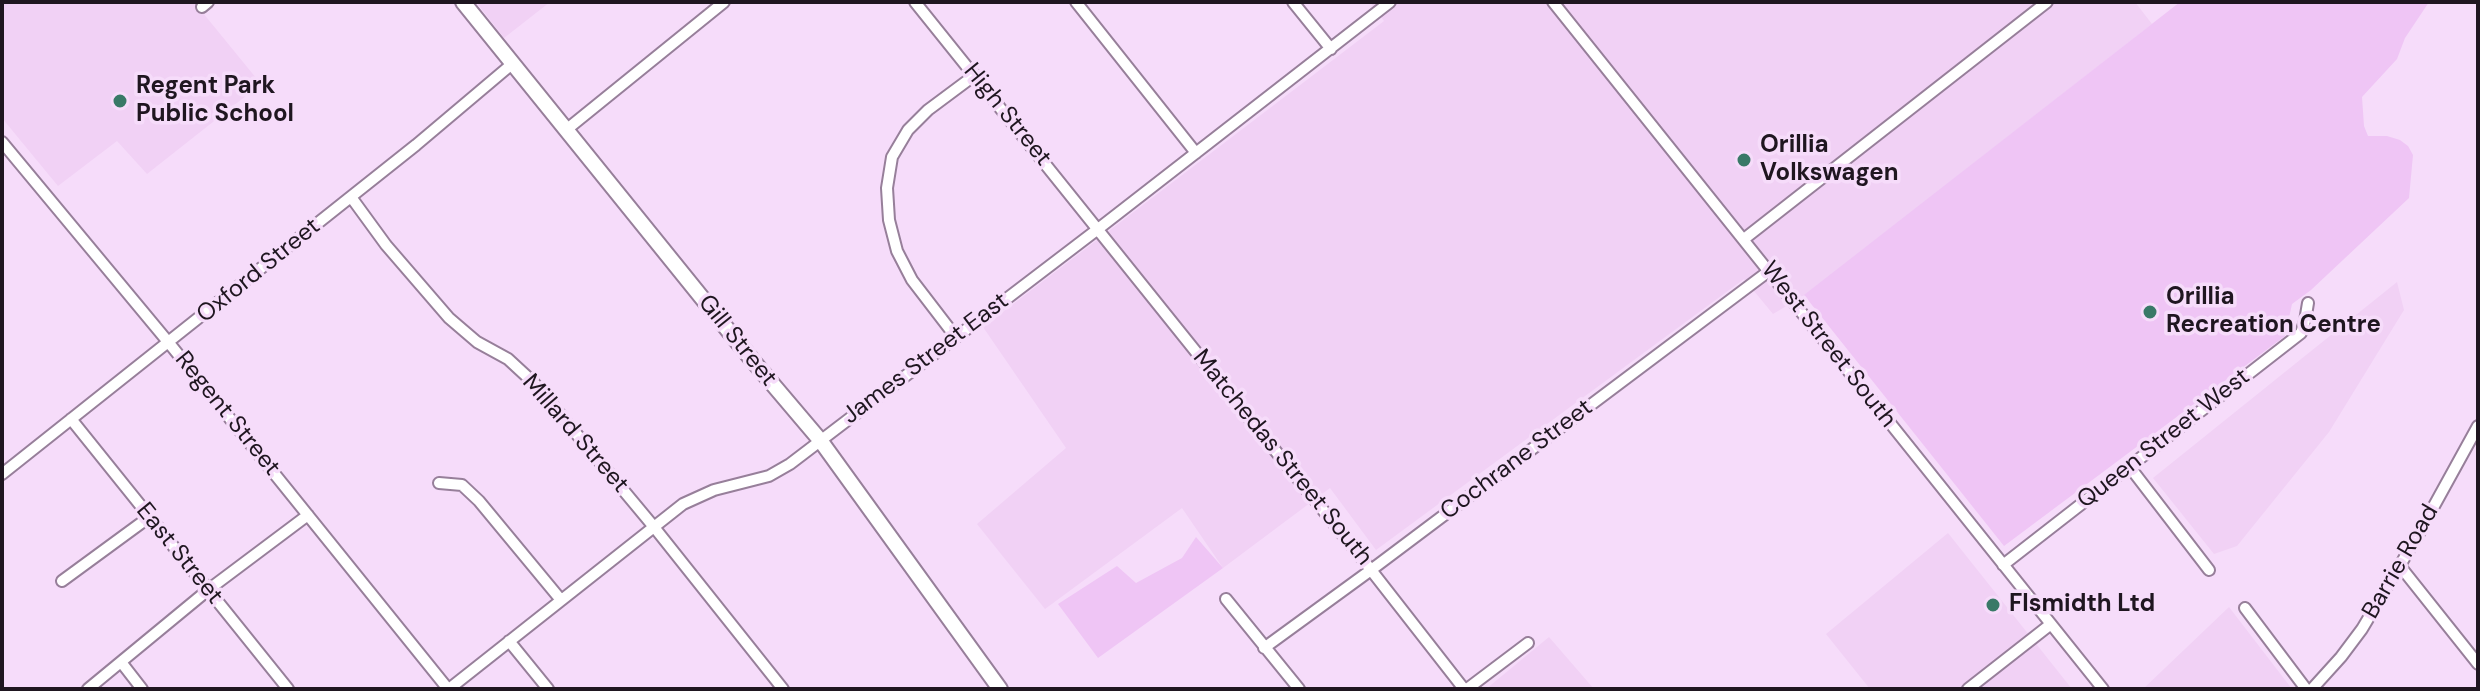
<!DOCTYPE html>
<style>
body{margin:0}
#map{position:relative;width:2480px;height:691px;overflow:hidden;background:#f6dcfa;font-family:"DM Sans",sans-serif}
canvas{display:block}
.frame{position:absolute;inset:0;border:4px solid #1f1620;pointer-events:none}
</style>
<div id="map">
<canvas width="2480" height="691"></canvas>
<div class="frame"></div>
</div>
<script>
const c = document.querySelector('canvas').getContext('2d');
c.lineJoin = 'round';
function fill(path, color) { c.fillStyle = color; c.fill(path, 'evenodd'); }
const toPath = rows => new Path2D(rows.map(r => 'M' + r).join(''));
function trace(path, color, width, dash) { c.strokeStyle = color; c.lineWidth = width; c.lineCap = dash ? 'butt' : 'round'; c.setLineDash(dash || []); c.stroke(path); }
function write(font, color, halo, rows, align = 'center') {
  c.font = font + ' "DM Sans",sans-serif'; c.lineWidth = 7; c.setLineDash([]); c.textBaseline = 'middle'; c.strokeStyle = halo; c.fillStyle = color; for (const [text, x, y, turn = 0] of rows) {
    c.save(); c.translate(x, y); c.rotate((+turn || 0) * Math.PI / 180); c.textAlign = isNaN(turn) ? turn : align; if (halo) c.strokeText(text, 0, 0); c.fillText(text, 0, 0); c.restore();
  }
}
const built = toPath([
 [2,2,194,2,261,84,147,174,117,141,58,186,2,118],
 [476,2,550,2,504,38],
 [1370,2,2135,2,2152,24,1810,292,1773,314,1744,279,1376,550,1330,488,1223,568,1182,508,1045,609,977,524,1066,448,983,327,1384,21],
 [2397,282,2404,310,2329,432,2237,546,2214,554,2153,478],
 [1948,533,2072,689,1870,689,1826,634],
 [2229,607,2292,689,2143,689],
 [1549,637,1594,689,1486,689]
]);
const green = toPath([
 [2180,2,2429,2,2405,38,2397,59,2362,97,2364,126,2368,136,2387,136,2400,140,2408,146,2413,155,2409,198,2311,290,2292,304,2285,336,2004,546,1804,295],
 [1196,537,1223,568,1098,658,1058,604,1117,566,1136,583,1182,558]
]);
const minor = toPath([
 [915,2,1364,561,1464,689],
 [1076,2,1196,153],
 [1293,2,1331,49],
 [1553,2,2103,689],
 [202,7,208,2],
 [566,130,724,2],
 [2,142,169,343,448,689],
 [351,197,386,245,449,318,477,342,508,359,534,383,654,527,783,689],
 [1744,239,2047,2],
 [955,336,912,280,897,251,889,220,887,188,892,157,908,130,928,110,975,75],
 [71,419,288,689],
 [2129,466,2209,570],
 [2,474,416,145,512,64],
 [439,483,462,485,479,501,561,600],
 [2003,565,2301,333,2305,321,2308,303],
 [2400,566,2478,664],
 [62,581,148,518],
 [1226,599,1299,689],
 [2245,608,2306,689],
 [509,641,548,689],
 [1264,648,1371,570,1769,271],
 [121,662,142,689],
 [88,689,208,590,308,515],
 [449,689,683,504,714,490,769,476,790,464,1098,229,1390,2],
 [1467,689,1528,643],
 [1968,689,2051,624],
 [2312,689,2341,657,2362,629,2418,535,2478,426]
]);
const major = toPath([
 [463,2,753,361,820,440,1000,689]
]);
const markers = [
 [120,101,8,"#397967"],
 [1744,160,8,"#397967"],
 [2150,312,8,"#397967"],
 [1993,605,8,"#397967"]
];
const poiNames = [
 ["Regent Park",136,87],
 ["Public School",136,115],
 ["Orillia",1760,146],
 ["Volkswagen",1760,174],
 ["Orillia",2166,298],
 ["Recreation Centre",2166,326],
 ["Flsmidth Ltd",2009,605]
];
const streetNames = [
 ["High Street",1007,115,51],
 ["Oxford Street",259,271,-39],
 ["Gill Street",737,341,51],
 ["West Street South",1828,345,52],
 ["James Street East",926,359,-37],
 ["Regent Street",227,414,51],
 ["Millard Street",575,434,49],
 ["Queen Street West",2164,439,-38],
 ["Matchedas Street South",1282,458,51],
 ["Cochrane Street",1517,460,-37],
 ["East Street",179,554,51],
 ["Barrie Road",2401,562,-60]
];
fill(built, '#f1d1f5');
fill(green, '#efc5f5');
trace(minor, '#977f9a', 14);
trace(major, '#977f9a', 18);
trace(minor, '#fff', 10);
trace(major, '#fff', 14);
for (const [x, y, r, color] of markers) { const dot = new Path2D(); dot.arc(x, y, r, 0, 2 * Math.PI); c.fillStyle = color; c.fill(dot); trace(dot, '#f6dcfa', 3); }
write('bold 24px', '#1f1620', '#f6dcfa', poiNames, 'left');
write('24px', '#1f1620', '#f6dcfa', streetNames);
</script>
